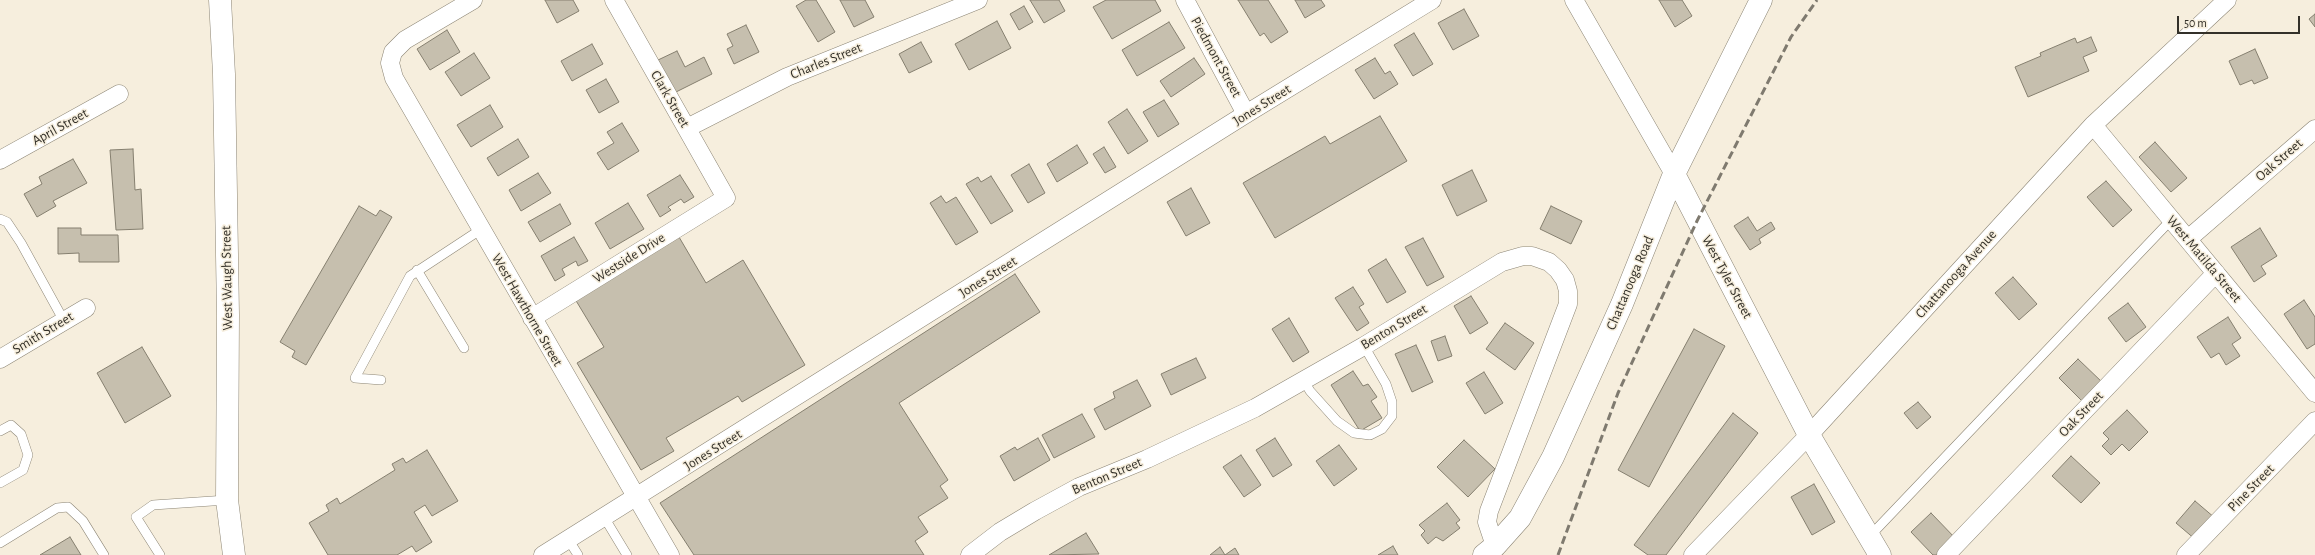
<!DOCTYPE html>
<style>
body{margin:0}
#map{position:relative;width:2315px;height:555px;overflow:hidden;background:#f6eedd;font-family:"Alegreya Sans",sans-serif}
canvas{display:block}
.scale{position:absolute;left:2177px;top:16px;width:123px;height:18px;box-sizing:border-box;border:2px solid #333029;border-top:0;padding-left:5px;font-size:12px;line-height:14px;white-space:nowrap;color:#333029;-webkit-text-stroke:3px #f6eedd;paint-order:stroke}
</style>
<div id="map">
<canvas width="2315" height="555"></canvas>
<div class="scale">50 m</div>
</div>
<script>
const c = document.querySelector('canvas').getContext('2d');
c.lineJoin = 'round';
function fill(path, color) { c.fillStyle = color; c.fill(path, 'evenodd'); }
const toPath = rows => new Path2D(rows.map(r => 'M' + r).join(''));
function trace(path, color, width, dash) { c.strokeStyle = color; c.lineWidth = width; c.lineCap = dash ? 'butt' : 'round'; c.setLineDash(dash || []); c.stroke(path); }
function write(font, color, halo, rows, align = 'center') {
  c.font = font + ' "Alegreya Sans",sans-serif'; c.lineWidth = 3; c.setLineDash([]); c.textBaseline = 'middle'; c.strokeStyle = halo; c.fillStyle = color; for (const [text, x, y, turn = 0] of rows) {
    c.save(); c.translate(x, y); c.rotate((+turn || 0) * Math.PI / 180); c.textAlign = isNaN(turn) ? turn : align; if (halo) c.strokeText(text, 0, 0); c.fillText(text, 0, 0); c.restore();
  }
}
const building = toPath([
 [545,0,573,0,579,11,557,23,545,0],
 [806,0,816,0,835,32,818,42,796,6,806,0],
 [840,0,865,0,874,17,854,27,840,0],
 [1030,0,1059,0,1065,11,1044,23,1030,0],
 [1106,0,1155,0,1161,11,1112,39,1093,7,1106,0],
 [1238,0,1268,0,1288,32,1271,43,1264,33,1260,36,1238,0],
 [1295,0,1321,0,1325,6,1305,18,1295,0],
 [1659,0,1682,0,1692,16,1675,27,1659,0],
 [1024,6,1033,22,1019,30,1010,14,1024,6],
 [1464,9,1479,36,1453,50,1438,23,1464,9],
 [2315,14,2315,27,2309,19,2315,14],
 [997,21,1011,48,969,70,955,44,997,21],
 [1169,22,1185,48,1137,76,1122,50,1169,22],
 [746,25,759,52,734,64,727,49,733,46,727,34,746,25],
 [447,30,460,52,430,70,417,49,447,30],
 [1414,33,1433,64,1413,76,1394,45,1414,33],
 [2091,37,2097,51,2083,57,2089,71,2028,97,2015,67,2041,56,2040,53,2075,38,2077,43,2091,37],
 [921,42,932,62,909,73,899,54,921,42],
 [592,44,603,64,572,81,561,61,592,44],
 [2255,49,2268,78,2254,84,2252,80,2240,85,2229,61,2255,49],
 [677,51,685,67,704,57,712,74,674,93,658,60,677,51],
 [474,53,490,78,461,96,445,72,474,53],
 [1194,58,1205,74,1171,97,1160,81,1194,58],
 [1375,58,1385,74,1390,71,1398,84,1374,99,1355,70,1375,58],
 [606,79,619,102,599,113,586,90,606,79],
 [1164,100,1179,124,1158,137,1143,112,1164,100],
 [490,105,503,127,471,147,457,125,490,105],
 [1127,109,1148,141,1128,154,1108,122,1127,109],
 [1380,116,1407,161,1275,238,1243,183,1325,136,1330,144,1380,116],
 [622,123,639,151,608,170,597,153,614,143,607,132,622,123],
 [518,139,529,157,498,176,487,158,518,139],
 [2155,142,2187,178,2171,192,2139,157,2155,142],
 [1077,145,1088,163,1057,182,1047,164,1077,145],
 [1104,147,1116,167,1105,173,1093,154,1104,147],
 [133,149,135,190,141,189,143,229,116,230,110,150,133,149],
 [73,159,87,183,53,201,56,206,37,217,24,194,42,184,39,177,73,159],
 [1029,164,1045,193,1028,203,1011,175,1029,164],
 [1472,170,1487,201,1457,216,1442,185,1472,170],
 [538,173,551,193,521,211,509,190,538,173],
 [680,175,694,197,684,203,681,199,668,207,671,210,660,217,647,195,680,175],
 [991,176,1013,211,991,224,966,184,978,177,981,182,991,176],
 [2106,181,2132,210,2113,227,2087,197,2106,181],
 [1191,188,1210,223,1186,236,1167,202,1191,188],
 [941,196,946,203,956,197,978,232,956,245,930,203,941,196],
 [628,203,644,229,610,249,595,223,628,203],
 [560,204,571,224,540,242,528,222,560,204],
 [359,206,376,216,380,210,392,217,306,365,292,357,295,351,280,342,359,206],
 [1551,206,1582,221,1571,244,1540,229,1551,206],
 [1748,217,1757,231,1771,222,1775,229,1759,239,1761,243,1750,250,1734,226,1748,217],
 [58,228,81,228,81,235,118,235,119,262,79,262,79,253,58,254,58,228],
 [2260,228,2277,256,2261,266,2266,274,2254,282,2231,247,2260,228],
 [574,237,588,261,578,266,576,261,562,269,565,275,555,281,541,256,574,237],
 [679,237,706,283,743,260,805,365,742,402,738,396,666,438,674,451,641,470,577,363,604,347,575,299,679,237],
 [1423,238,1444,277,1427,286,1405,247,1423,238],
 [1386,259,1406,292,1387,303,1368,270,1386,259],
 [1015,274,1040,312,899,403,948,480,940,486,948,498,918,517,928,532,915,541,924,555,694,555,660,503,1015,274],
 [2013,277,2037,304,2019,320,1995,293,2013,277],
 [1353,287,1364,304,1359,307,1369,323,1357,331,1335,298,1353,287],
 [1471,296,1488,323,1470,334,1454,306,1471,296],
 [2304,300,2315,317,2315,344,2307,349,2284,314,2304,300],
 [2128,303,2146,327,2126,342,2108,318,2128,303],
 [2228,317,2241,338,2232,344,2240,356,2226,365,2219,353,2211,358,2197,337,2228,317],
 [1289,318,1309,352,1293,362,1272,329,1289,318],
 [1505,323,1534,343,1515,370,1486,349,1505,323],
 [1694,329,1725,346,1649,487,1618,470,1694,329],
 [1445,336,1452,356,1438,361,1431,341,1445,336],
 [1416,345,1433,382,1412,392,1395,354,1416,345],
 [142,347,171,396,125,423,97,373,142,347],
 [1196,358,1206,378,1171,395,1161,374,1196,358],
 [2078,359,2103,383,2084,403,2059,378,2078,359],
 [1353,371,1363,386,1368,384,1377,397,1371,401,1382,418,1360,431,1331,385,1353,371],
 [1484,372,1503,403,1485,414,1466,383,1484,372],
 [1137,380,1151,406,1105,430,1094,409,1115,398,1113,392,1137,380],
 [1918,402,1931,417,1917,429,1904,413,1918,402],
 [2127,410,2148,432,2129,451,2122,444,2111,455,2102,446,2109,439,2103,433,2127,410],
 [1733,413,1758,433,1666,555,1648,555,1634,545,1733,413],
 [1082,414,1095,437,1054,458,1042,435,1082,414],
 [1038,438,1050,460,1014,481,1000,456,1015,447,1017,450,1038,438],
 [1275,438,1292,465,1273,477,1256,450,1275,438],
 [1464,440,1495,469,1468,497,1437,467,1464,440],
 [1339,445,1357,469,1334,486,1316,461,1339,445],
 [427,450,458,501,432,516,425,505,414,512,432,542,416,552,412,546,397,555,328,555,309,523,329,511,326,505,337,498,340,504,395,470,392,464,403,458,406,463,427,450],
 [1241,455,1261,485,1244,497,1223,467,1241,455],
 [2071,456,2100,483,2081,503,2052,476,2071,456],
 [1814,484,1835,522,1812,535,1791,497,1814,484],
 [2195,501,2215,518,2196,540,2176,523,2195,501],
 [1447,503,1460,520,1456,523,1460,528,1443,541,1436,537,1428,544,1421,535,1425,531,1419,525,1447,503],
 [1931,513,1957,540,1942,555,1933,555,1911,532,1931,513],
 [1086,533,1099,554,1049,555,1086,533],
 [70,537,81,555,40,555,70,537],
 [1393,546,1398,555,1378,555,1393,546],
 [1220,547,1225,555,1235,548,1239,555,1210,555,1220,547]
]);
const lane = toPath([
 [0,219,7,222,21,243,64,321],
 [417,270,464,348],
 [381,380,355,378,410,276,480,230],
 [1304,381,1310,391,1337,421,1354,433,1370,435,1382,429,1392,416,1392,402,1386,384,1364,346],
 [0,431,11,425,21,434,28,455,23,470,0,483],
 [604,517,627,555],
 [1869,537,2171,220],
 [568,539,578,555],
 [0,543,57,508,68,507,83,521,104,555],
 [160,555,136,517,153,505,227,500]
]);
const street = toPath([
 [473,0,405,40,393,52,390,63,394,78,670,555],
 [1185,0,1246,114],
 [1574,0,1674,174],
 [2093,125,2315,393],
 [687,128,787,77,978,0],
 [0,160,119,94],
 [2188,239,2315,129],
 [532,318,726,198,614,0],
 [0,359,86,308],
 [543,555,1246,114,1432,0],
 [970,555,1000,532,1035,511,1079,487,1147,459,1255,408,1364,346,1502,262,1523,256,1532,256,1549,262,1558,270,1565,280,1568,291,1568,304,1489,511,1487,522,1495,546],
 [1693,555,1809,435,2093,125,2227,0],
 [1946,555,2216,273],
 [2186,555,2315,421]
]);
const secondary = toPath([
 [220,0,224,74,228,315,227,500,234,555],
 [1674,174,1809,435,1880,555],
 [1484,555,1495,546,1520,518,1553,457,1622,304,1674,174,1761,0]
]);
const rail = toPath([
 [1558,555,1618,393,1697,221,1791,37,1817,0]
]);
const streetNames = [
 ["Piedmont Street",1216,57,61],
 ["Charles Street",826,61,-22],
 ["Clark Street",670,99,60],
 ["Jones Street",1262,105,-32],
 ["April Street",60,127,-29],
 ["Oak Street",2279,160,-41],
 ["Westside Drive",629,258,-32],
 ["West Matilda Street",2204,259,50],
 ["Chattanooga Avenue",1956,274,-48],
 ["Jones Street",988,277,-32],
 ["West Tyler Street",1727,277,62],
 ["West Waugh Street",227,278,-91],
 ["Chattanooga Road",1630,283,-67],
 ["West Hawthorne Street",527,310,60],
 ["Benton Street",1394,327,-31],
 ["Smith Street",43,333,-31],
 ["Oak Street",2081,414,-46],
 ["Jones Street",713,450,-32],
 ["Benton Street",1107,476,-23],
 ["Pine Street",2251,488,-46]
];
fill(building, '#c6bfae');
trace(building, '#857f6f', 1);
trace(lane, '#8c8575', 10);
trace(street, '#8c8575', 19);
trace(secondary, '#8c8575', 23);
trace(lane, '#fff', 9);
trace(street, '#fff', 18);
trace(secondary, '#fff', 22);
trace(rail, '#7f7a6f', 3, [8, 4]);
write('14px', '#333029', '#f6eedd', streetNames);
</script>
